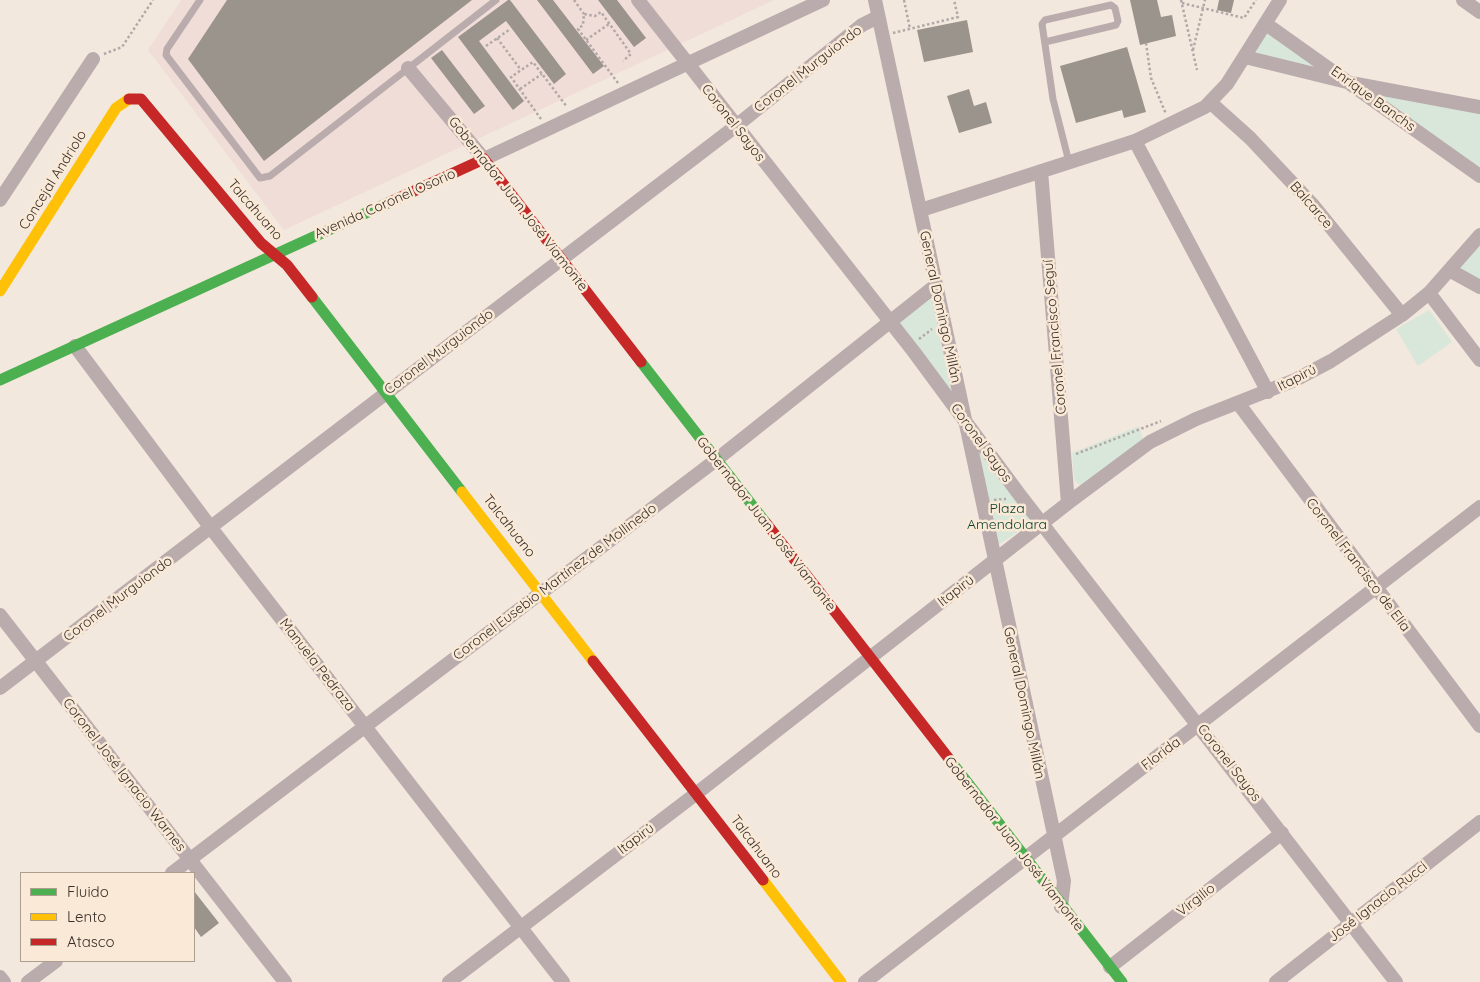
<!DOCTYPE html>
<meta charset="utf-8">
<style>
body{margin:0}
#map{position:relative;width:1480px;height:982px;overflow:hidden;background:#f2e8de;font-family:Quicksand,sans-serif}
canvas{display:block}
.legend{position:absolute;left:20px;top:872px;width:175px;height:90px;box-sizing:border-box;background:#fae9d6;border:1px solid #ac9f90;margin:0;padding:6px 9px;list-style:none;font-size:15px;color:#362f28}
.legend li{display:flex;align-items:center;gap:10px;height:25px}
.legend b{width:25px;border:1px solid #ac9f90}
</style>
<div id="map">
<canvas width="1480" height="982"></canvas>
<ul class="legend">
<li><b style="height:6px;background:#4caf50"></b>Fluido</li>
<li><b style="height:6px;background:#ffc107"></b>Lento</li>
<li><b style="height:6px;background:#c62828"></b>Atasco</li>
</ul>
</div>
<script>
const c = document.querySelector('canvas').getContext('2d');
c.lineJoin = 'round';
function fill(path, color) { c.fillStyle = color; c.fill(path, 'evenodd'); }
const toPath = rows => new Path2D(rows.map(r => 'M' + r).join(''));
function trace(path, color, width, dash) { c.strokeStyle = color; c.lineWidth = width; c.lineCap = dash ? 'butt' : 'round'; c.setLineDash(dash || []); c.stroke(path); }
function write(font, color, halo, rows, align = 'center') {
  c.font = font + ' Quicksand,sans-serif'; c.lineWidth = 5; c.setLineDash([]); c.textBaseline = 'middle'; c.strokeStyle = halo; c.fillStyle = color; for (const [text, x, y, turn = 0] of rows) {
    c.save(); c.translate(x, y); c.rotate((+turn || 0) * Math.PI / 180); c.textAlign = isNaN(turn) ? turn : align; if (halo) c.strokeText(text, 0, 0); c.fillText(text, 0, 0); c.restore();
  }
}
const industrial = toPath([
 [181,0,774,0,284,230,148,50]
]);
const green = toPath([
 [1266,24,1351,83,1480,107,1480,176,1351,83,1245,57],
 [1480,235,1480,287,1451,271],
 [935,286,963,418,1033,522,995,547,963,418,890,322],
 [1429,310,1452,342,1418,366,1396,329],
 [1139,426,1144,442,1082,485,1078,484,1074,479,1072,453]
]);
const building = toPath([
 [227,0,472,0,264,161,188,59],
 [508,0,510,0,566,74,554,84,506,21,479,41,524,101,513,110,458,37],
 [537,0,553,0,604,66,593,74],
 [598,0,617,0,646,38,634,47],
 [1130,0,1157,0,1161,17,1172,15,1176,36,1140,45],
 [1219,0,1234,0,1231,13,1217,10],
 [967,20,973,52,924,62,917,30],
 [1127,47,1146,112,1124,118,1122,110,1076,123,1060,66],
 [442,50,485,106,474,114,431,58],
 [969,89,974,106,986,102,992,123,959,133,947,96],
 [194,891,219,923,201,937,194,927]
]);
const path = toPath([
 [574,0,584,14],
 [904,0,910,29],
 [1181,0,1197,70],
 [1182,3,1244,18,1256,0],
 [893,33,958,17,954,0],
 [497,38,521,70],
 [586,40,609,24],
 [1146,43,1151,78,1166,114],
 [486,46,509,30],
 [1193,50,1205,0],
 [104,54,122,47,153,0],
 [618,83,578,29,583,25,584,14,595,16,601,12,631,54,623,61],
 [520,89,542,74],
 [541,119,511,77,533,62,567,107],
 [919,339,932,329],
 [1076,454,1161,421],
 [994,500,1006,499]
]);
const lane = toPath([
 [200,0,167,49,166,55,260,178,270,176,496,0],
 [1045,42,1116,25,1118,21,1115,8,1111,5,1045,20,1042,24,1053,99,1069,162]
]);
const street = toPath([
 [638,0,914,352,1019,494,1396,982],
 [875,0,1064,881,1061,907],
 [1463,0,1480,12],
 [1266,24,1480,176],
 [1245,57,1351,83,1480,107],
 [408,68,484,159,823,0],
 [1211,103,1250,138,1312,204,1402,315],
 [1135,141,1268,392],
 [1041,171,1068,503],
 [0,200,93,59],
 [921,210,1135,141,1205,107,1227,84,1280,0],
 [1451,271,1480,287],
 [1429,293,1480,360],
 [75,346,211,528,563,982],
 [1238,403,1480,726],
 [0,615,285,982],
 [0,688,736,126,862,25,878,17],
 [172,873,716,460,935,286],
 [1110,967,1282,833],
 [0,977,4,982],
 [28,982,56,961],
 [449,982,697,793,1068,503,1150,442,1196,419,1295,380,1331,361,1402,315,1429,293,1480,235],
 [865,982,1480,507],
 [1276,982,1480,822]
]);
const fast = toPath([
 [312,297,462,492],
 [641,362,766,523],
 [0,380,390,202],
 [950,760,1122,982]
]);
const slow = toPath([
 [0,291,116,108,129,99],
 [462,492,593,661],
 [763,880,841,982]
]);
const jam = toPath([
 [129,99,141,99,261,243,287,265,312,297],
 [390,202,484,159,641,362],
 [766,523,950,760],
 [593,661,763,880]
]);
const streetNames = [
 ["Coronel Murguiondo",808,69,-38],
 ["Enrique Banchs",1373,99,36],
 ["Coronel Sayos",733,123,52],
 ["Concejal Andriolo",53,180,-58],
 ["Avenida Coronel Osorio",385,204,-24],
 ["Gobernador Juan José Viamonte",518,204,52],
 ["Balcarce",1311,205,49],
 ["Talcahuano",255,210,49],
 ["General Domingo Millán",940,307,78],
 ["Coronel Francisco Seguí",1055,337,-95],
 ["Coronel Murguiondo",439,352,-37],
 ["Itapirú",1297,378,-27],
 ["Coronel Sayos",981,443,54],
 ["Gobernador Juan José Viamonte",766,524,52],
 ["Talcahuano",509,526,52],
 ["Coronel Francisco de Elía",1358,565,53],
 ["Coronel Eusebio Martínez de Mollinedo",555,582,-37],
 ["Itapirú",956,591,-38],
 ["Coronel Murguiondo",118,599,-37],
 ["Manuela Pedraza",317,665,52],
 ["General Domingo Millán",1024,703,78],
 ["Florida",1161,754,-37],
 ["Coronel Sayos",1229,763,52],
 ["Coronel José Ignacio Warnes",124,775,52],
 ["Itapirú",636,839,-37],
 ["Gobernador Juan José Viamonte",1014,844,52],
 ["Talcahuano",756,847,53],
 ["Virgilio",1196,900,-38],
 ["José Ignacio Rucci",1378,902,-38]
];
const parkNames = [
 ["Plaza",1007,509],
 ["Amendolara",1007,525]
];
fill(industrial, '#f0ddd8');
fill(green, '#d8e7d9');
fill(building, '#9b948c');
trace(path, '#b2a8a7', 2.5, [2.5, 2.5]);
trace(lane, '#baacad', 7);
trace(street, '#baacad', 14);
trace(fast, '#4caf50', 11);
trace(slow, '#ffc107', 11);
trace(jam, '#c62828', 11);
write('14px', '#362f28', '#fae9d6', streetNames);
write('14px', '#0b412e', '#fae9d6', parkNames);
</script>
